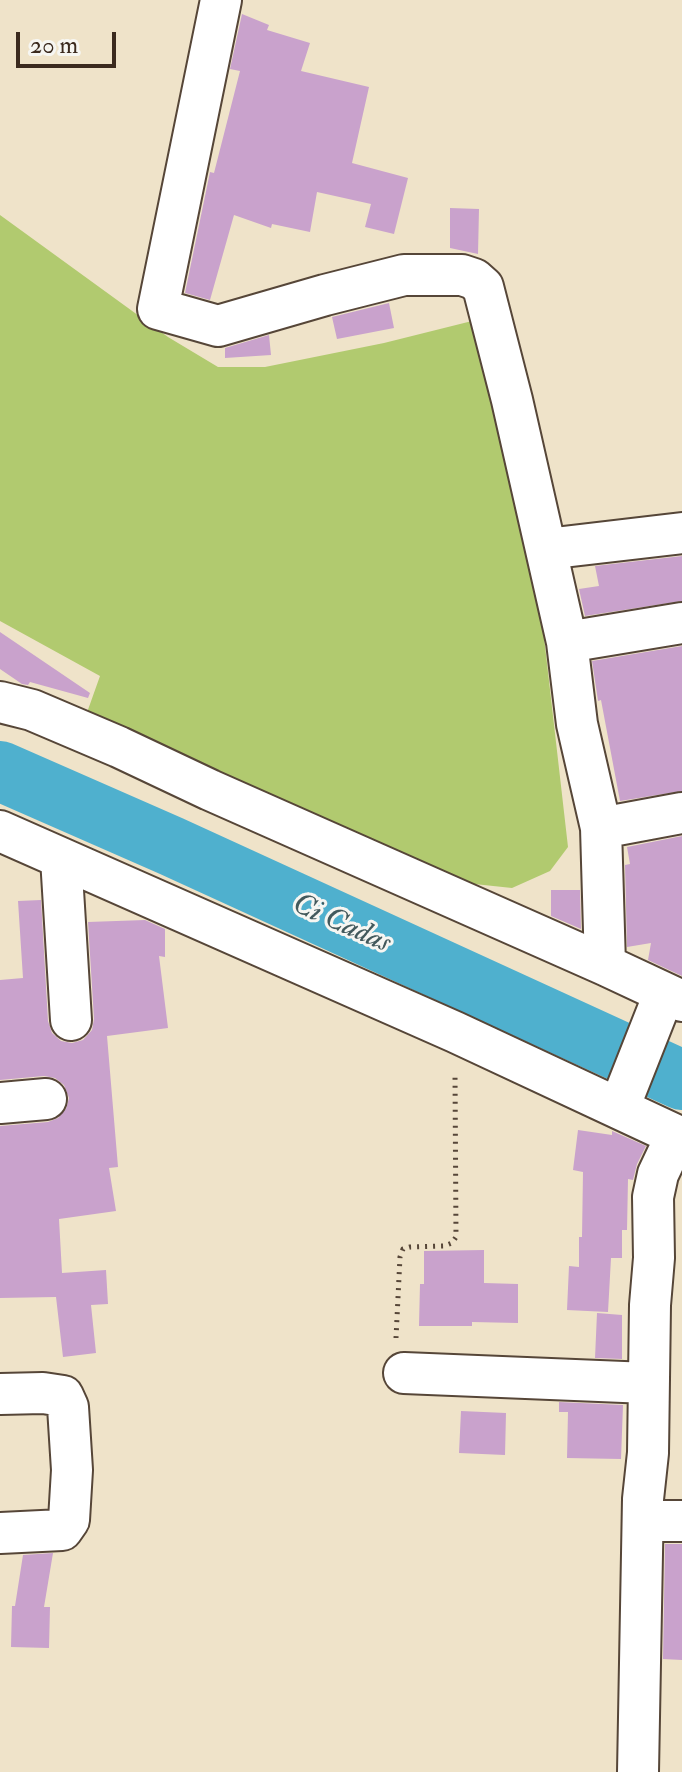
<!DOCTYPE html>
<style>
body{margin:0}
#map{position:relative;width:682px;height:1772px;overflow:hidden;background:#efe3c9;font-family:"IM FELL Double Pica",serif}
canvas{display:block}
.scale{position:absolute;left:16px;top:32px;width:100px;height:36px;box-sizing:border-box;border:4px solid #3b2a1e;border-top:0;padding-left:10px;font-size:24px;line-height:28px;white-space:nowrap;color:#3b2a1e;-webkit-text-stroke:6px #f6f6f2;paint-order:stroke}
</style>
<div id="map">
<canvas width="682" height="1772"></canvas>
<div class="scale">20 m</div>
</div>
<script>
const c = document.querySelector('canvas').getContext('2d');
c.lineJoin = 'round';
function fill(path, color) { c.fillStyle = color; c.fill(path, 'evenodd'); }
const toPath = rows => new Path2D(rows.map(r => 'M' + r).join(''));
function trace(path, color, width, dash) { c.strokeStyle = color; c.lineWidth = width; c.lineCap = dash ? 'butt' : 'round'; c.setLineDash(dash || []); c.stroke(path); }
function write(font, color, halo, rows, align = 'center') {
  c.font = font + ' "IM FELL Double Pica",serif'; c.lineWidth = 6; c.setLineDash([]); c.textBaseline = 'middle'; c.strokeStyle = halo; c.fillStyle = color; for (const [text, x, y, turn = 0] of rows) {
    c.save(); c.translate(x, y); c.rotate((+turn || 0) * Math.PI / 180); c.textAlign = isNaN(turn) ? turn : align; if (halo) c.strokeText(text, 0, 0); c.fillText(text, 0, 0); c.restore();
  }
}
const green = toPath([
 [0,215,168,337,218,367,265,367,384,343,480,319,534,550,568,847,550,871,512,888,465,883,84,721,100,676,0,621]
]);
const river = toPath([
 [0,771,171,846,682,1080]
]);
const building = toPath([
 [242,14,269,25,267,30,310,43,301,71,369,87,352,163,408,178,394,234,365,227,371,204,317,192,310,232,272,224,271,228,234,215,210,300,185,293,210,172,214,173,240,71,230,69],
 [450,208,479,209,478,254,450,248],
 [389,303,394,328,337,339,332,317],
 [269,335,271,355,225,358,225,348],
 [682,556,682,601,585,616,579,589,599,586,595,566],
 [0,632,90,693,88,698,30,682,28,685,22,684,0,669],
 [682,646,682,791,620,801,601,700,598,701,597,694,592,661],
 [682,836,682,976,648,960,651,943,627,947,625,865,630,864,627,847],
 [551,890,580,890,581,929,551,916],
 [41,900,48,1021,52,1033,61,1041,72,1043,83,1040,92,1030,94,1019,88,922,145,920,165,929,165,957,159,956,168,1028,107,1036,118,1167,109,1168,116,1211,59,1219,62,1273,106,1270,108,1304,91,1305,96,1353,63,1357,56,1297,0,1298,0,1126,48,1122,58,1118,66,1109,69,1098,64,1085,55,1078,44,1076,0,1080,0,980,23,978,18,901],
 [578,1130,612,1135,612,1131,646,1146,637,1164,633,1180,628,1179,627,1230,622,1230,622,1258,611,1258,608,1312,567,1310,569,1266,579,1267,579,1237,582,1237,583,1172,573,1170],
 [484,1250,484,1283,518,1284,518,1323,472,1322,472,1326,419,1326,420,1284,424,1284,424,1251],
 [597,1313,622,1315,622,1359,595,1358],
 [559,1402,623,1405,621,1459,567,1458,568,1412,559,1412],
 [461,1411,506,1413,505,1455,459,1453],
 [665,1544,682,1544,682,1660,663,1659],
 [53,1553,44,1607,50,1607,49,1648,11,1647,12,1606,15,1606,23,1555]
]);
const path = toPath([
 [396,1338,400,1257,403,1249,410,1247,444,1246,452,1243,456,1237,455,1073]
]);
const minor = toPath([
 [221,0,158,309,218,326,325,295,404,275,462,275,474,279,483,287,512,400,567,642,577,724,601,828,605,965],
 [546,549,682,533],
 [567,642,682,623],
 [0,702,32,710,119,747,210,790,605,965,682,1001],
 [601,828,682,813],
 [0,831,455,1032,682,1138],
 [61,858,71,1020],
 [0,1103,46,1099],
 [619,1108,664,994],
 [404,1373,648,1383],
 [0,1394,43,1393,63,1396,68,1407,72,1470,69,1520,62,1530,0,1533],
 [643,1521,682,1521],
 [638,1772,643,1499,648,1453,650,1305,654,1258,653,1197,658,1174,676,1136]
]);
const waterNames = [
 ["Ci Cadas",341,925,24]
];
fill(green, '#b1ca6f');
trace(river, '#4fb0ce', 60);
fill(building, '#c9a2cc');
trace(minor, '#564638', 44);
trace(path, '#564638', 5, [2, 6]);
trace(minor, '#fff', 40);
write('italic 30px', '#42595c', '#f6f6f2', waterNames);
</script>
